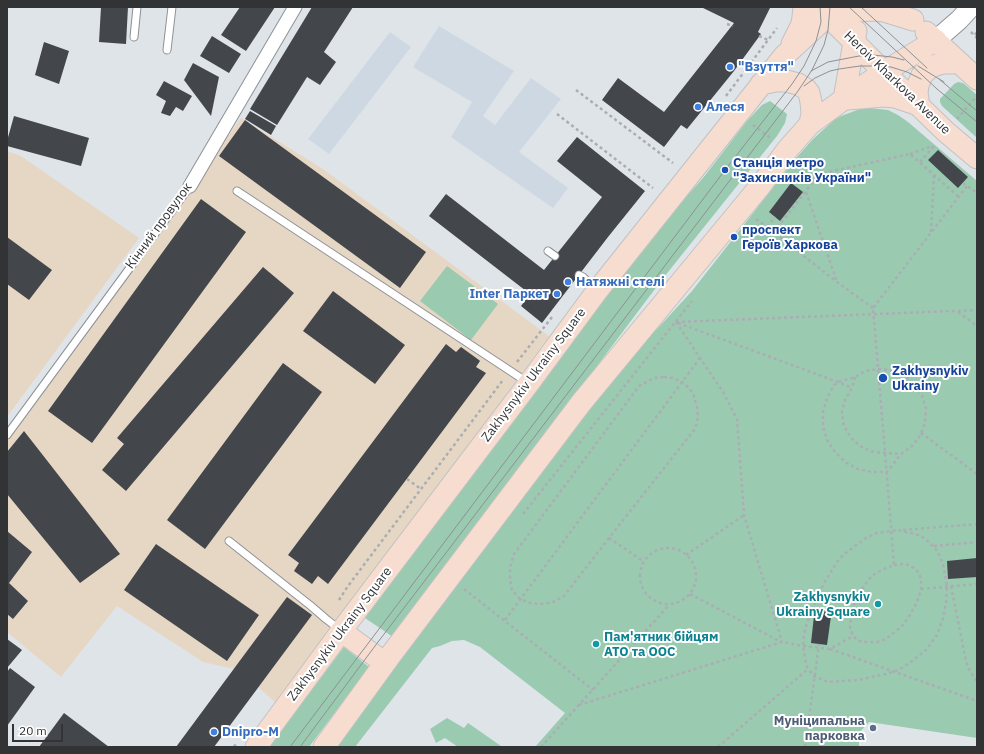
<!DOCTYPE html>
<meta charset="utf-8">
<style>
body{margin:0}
#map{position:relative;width:984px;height:754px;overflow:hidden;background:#dfe4e9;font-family:"IBM Plex Sans",sans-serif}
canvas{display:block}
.frame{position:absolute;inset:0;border:8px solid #313335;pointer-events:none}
.scale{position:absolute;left:12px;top:724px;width:51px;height:18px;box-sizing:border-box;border:2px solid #313335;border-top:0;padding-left:5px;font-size:12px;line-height:14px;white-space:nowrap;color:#313335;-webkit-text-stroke:3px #fff;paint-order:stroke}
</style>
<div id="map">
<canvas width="984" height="754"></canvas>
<div class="frame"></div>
<div class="scale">20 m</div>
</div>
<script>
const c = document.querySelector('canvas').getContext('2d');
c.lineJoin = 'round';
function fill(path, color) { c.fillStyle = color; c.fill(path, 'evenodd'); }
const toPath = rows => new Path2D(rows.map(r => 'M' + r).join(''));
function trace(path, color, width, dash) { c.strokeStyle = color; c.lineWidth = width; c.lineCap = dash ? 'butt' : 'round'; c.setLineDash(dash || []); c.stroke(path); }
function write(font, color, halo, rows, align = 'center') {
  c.font = font + ' "IBM Plex Sans",sans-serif'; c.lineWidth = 4; c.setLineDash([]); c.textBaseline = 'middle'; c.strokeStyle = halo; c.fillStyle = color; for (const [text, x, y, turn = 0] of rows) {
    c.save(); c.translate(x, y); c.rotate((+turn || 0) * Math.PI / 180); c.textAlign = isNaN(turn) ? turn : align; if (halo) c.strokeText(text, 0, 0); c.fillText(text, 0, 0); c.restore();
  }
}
const built = toPath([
 [439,26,514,71,483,116,495,125,531,78,561,99,519,152,568,188,553,208,451,137,472,102,413,67],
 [390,32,411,47,329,154,308,139]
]);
const education = toPath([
 [241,118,323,169,549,336,276,703,258,687,234,669,203,662,117,606,61,677,7,632,7,442],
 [7,151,21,156,139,238,7,417]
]);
const green = toPath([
 [958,82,963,83,977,95,977,138,942,106,940,102,940,99,954,84],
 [770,101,787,114,785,123,777,136,664,277,393,637,365,618,515,416,660,226,703,178,747,121,762,105],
 [869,108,888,110,898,115,908,122,977,181,977,738,869,722,859,733,859,747,535,747,565,713,480,647,464,640,452,641,440,646,432,648,355,747,333,747,644,335,657,329,692,291,797,157,813,139,834,120,841,116,860,109],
 [447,266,498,304,471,340,420,301],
 [344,647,369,667,309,747,269,747],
 [447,718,464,728,468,723,501,746,500,747,458,747,445,738,436,743,430,729]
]);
const building = toPath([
 [101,7,128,7,126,44,99,42],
 [240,7,275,7,246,51,221,35],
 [312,7,353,7,324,52,336,62,320,85,307,77,277,125,250,109],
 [701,7,768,7,770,8,758,32,761,34,734,71,687,129,681,125,664,147,602,100,618,78,664,112,734,23],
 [212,36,241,54,229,73,200,56],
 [44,42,69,51,59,84,35,75],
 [193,63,219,77,211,116,184,80],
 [164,81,192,96,183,111,176,107,170,116,161,113,166,101,156,95],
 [250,111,276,126,271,135,245,119],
 [14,116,89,138,81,166,7,146,7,141],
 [245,120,426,252,400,288,219,156],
 [577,137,645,191,608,237,542,323,521,306,530,294,429,216,446,194,544,270,602,197,557,161],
 [938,150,968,177,958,188,928,160],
 [791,183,803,192,780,221,769,212],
 [201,199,246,232,92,443,48,411],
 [7,237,52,270,29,300,7,284],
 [263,267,294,293,126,491,102,470,124,444,117,438],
 [333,291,405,345,375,384,303,331],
 [446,344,456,352,461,347,479,360,480,361,476,367,486,373,328,584,318,576,312,584,294,571,299,563,288,555],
 [283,363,322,392,205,549,167,520],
 [24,431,120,554,80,583,7,494,7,452],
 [7,531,32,552,9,583,28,601,13,619,7,614],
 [156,544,259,615,227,661,124,590],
 [977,558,977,577,948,579,947,561],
 [287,597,312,615,214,747,176,747],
 [815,607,832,609,827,645,811,643],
 [7,639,22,650,7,668],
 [10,668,35,687,7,726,7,672],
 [64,713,109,747,39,747]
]);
const path = toPath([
 [727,24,733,26],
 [971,32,977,38],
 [975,35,977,32],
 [759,36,768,40],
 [576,90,673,163],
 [726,96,777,28],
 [557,114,653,188],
 [957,119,976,97],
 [753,125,772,139],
 [910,154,932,146],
 [802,161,819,174],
 [920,162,934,146],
 [963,183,977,193],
 [806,192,837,282],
 [756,219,767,227,837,282,873,308],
 [767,227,775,217],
 [774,232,819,174,910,154,959,197],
 [931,232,934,175],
 [958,312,977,326],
 [676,322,723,392,737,419,744,515,782,642],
 [676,322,977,310],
 [678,323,838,382,852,388],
 [517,362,552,317],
 [878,369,891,370,904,375,914,384,922,395,926,409,925,423,920,436,911,447,901,454,887,472,872,472,858,469,845,462,835,452,827,440,823,426,823,412,827,398,834,385,838,382,855,377,865,371,878,369],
 [664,377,673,378,682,382,688,387,693,393,697,407,698,416,697,423,694,430,609,538,564,596,553,602,541,604,530,603,520,599,512,590,510,580,510,567,514,554,639,386,648,381,655,378,664,377],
 [855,377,852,388,845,400,842,411,843,422,847,432,854,441,863,448,874,452,900,454],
 [921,433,977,474],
 [407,479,421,489],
 [523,514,692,301],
 [903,530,977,524],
 [609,538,643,561],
 [934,546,977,542],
 '640 576a28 28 0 1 1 56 0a28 28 0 1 1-56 0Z',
 [686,555,744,515],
 [894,565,903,564,908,565,914,568,919,573,921,579,921,589,919,597,915,606,908,618,901,627,886,639,877,642,867,642,859,641,853,636,850,627,851,616,854,604,857,597,869,579,876,573,886,568,894,565,885,452,873,308,967,186],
 [951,586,966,661,969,669,977,682],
 [464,589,593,690],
 [921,589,977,584],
 [690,594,781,642],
 [339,600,348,586,421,489,503,380],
 [505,620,700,358],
 [830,649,977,701],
 [579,705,782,642,803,646,830,649,853,636],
 [234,747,237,742],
 [541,747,669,605],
 [718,747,808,669,806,664,803,646,804,634,807,623,812,609,824,583,837,562,844,554,866,538,877,533,898,530,915,534,921,536,930,543,938,552,943,564,947,586,946,603,943,618,937,635,926,650,908,664,899,670,886,674,858,680,828,682,814,676,808,669],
 [805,747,819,644]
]);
const lane = toPath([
 [134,37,137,7],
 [167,50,172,7],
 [237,191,527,382],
 [548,251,555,256],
 [579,275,583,277,595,289],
 [7,435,190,186],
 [229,541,311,606,326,619,339,629]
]);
const street = toPath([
 [190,186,295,7]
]);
const secondary = toPath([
 [936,40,959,20,971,7]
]);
const primary = toPath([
 [821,9,884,72,946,132,977,158],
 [926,32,977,79],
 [792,44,802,24,803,17,804,7],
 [761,84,776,81,786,81,798,84,806,89,809,93,811,102,812,113,810,124],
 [844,99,856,31],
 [847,99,884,96,895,97,916,104],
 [919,106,917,93,918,85,922,75,926,71,933,66,943,63,960,63],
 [341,631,385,663],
 [256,747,351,618,529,383,597,291,784,56,821,22,830,17,837,14,853,11,875,10,884,11,913,20],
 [324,747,390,656,581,403,761,185,787,150,810,124,844,99,884,72,936,40]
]);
const tram = toPath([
 [849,7,937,89,977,122],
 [861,7,927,68],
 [918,66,944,82],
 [811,71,828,62,859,56,873,55,892,57,904,60],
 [939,79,977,111],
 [804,86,815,78,830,71,839,69,860,66,878,66,891,67,907,72,921,79],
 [290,747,725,170,792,84,804,66,816,41,821,22,820,7],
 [300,747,375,646,798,91,812,70,824,45,828,30,830,7]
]);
const markers = [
 [730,67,4,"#3f7fe0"],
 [698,107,4,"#3f7fe0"],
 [725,170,4,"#1a4fb4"],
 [734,237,4,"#1a4fb4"],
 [568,282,4,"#3f7fe0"],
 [557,294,4,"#3f7fe0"],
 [883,378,5,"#1a4fb4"],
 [878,604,4,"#0f9aa8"],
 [596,644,4,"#0f9aa8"],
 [873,728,4,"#5c6f8a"],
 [214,732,4,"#3f7fe0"]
];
const shopNames = [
 ["\"Взуття\"",738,67],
 ["Алеся",706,107],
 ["Натяжні стелі",576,282],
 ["Inter Паркет",549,294,"right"],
 ["Dnipro-M",222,732]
];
const streetNames = [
 ["Heroiv Kharkova Avenue",897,83,44],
 ["Кінний провулок",159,226,-54],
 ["Zakhysnykiv Ukrainy Square",534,375,-53],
 ["Zakhysnykiv Ukrainy Square",340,634,-53]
];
const transitNames = [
 ["Станція метро",733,163],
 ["\"Захисникiв України\"",733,178],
 ["проспект",742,230],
 ["Героїв Харкова",742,245],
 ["Zakhysnykiv",892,371],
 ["Ukrainy",892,386]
];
const cultureNames = [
 ["Zakhysnykiv",870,597],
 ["Ukrainy Square",870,612],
 ["Пам'ятник бійцям",604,637,"left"],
 ["АТО та ООС",604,652,"left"]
];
const serviceNames = [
 ["Муніципальна",865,721],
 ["парковка",865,736]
];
fill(built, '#ced8e3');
fill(education, '#e6d7c4');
fill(green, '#9acbb1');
fill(building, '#43474c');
trace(lane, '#8d9197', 9);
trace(street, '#8d9197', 15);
trace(secondary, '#8d9197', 21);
trace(primary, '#c1c2c2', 23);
trace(path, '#aaaeb2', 2.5, [3, 3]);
trace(lane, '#fff', 7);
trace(street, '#fff', 13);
trace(secondary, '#fff', 19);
trace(primary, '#f7ddd0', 21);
trace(tram, '#8d9094', 1);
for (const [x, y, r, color] of markers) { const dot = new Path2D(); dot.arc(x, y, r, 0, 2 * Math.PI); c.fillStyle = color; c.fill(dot); trace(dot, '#fff', 1.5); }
write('bold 13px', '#366cbe', '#fff', shopNames, 'left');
write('13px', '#313335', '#fff', streetNames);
write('bold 13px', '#164399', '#fff', transitNames, 'left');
write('bold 13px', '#0d838f', '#fff', cultureNames, 'right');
write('bold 13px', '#4e5e75', '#fff', serviceNames, 'right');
</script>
